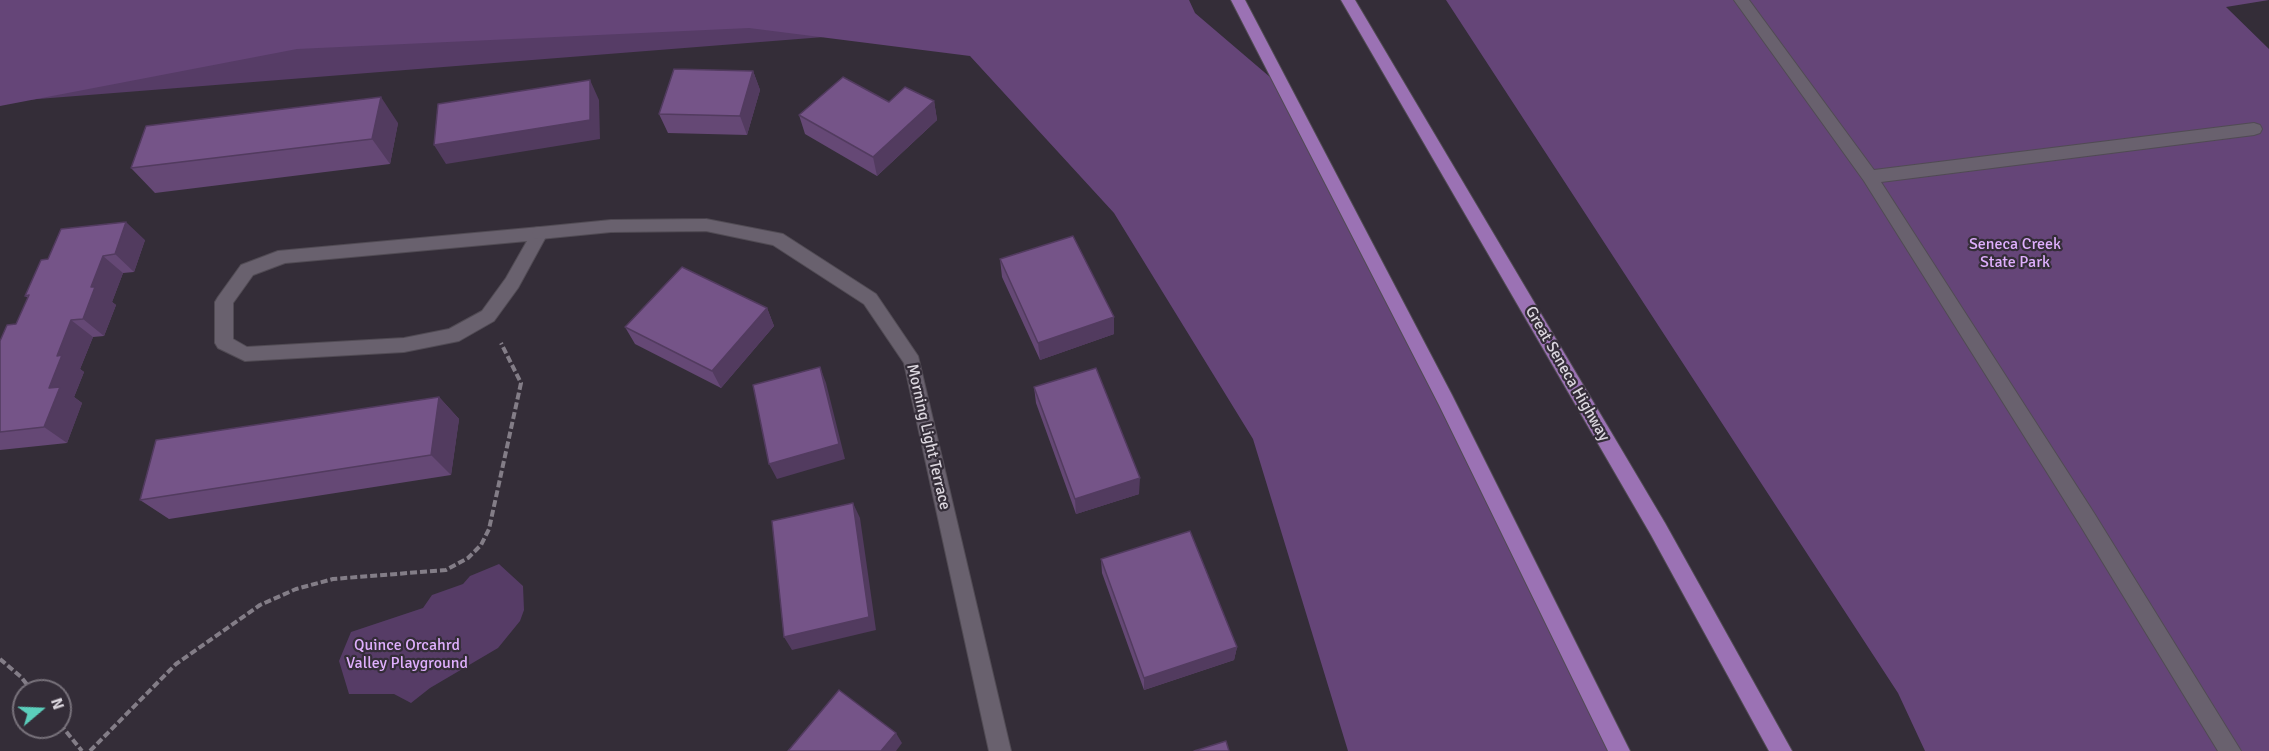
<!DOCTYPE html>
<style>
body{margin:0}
#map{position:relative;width:2269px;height:751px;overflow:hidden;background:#342d38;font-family:Signika,sans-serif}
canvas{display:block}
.north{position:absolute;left:12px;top:679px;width:60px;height:60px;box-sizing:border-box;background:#342d38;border:2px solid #77717a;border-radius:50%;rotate:71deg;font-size:16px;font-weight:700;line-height:24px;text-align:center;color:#dbd6de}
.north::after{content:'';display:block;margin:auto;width:21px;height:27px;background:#5bcebb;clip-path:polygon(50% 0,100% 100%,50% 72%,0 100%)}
</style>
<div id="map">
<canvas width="2269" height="751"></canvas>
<div class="north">N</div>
</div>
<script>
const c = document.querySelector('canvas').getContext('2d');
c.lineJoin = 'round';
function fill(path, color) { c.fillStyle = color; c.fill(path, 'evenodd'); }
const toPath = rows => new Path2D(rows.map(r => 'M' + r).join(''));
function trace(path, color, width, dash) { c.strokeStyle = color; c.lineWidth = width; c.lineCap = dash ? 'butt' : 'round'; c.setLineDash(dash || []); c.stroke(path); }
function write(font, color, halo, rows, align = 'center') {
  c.font = font + ' Signika,sans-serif'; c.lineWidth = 4.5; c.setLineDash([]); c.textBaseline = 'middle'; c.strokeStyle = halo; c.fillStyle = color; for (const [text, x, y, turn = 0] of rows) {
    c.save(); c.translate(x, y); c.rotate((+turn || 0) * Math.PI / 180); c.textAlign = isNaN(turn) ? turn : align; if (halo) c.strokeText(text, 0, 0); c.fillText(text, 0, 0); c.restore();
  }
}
const green = toPath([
 [0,0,1162,0,1166,10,0,102],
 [499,564,523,586,524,610,520,621,498,648,430,688,411,703,394,694,349,694,339,661,351,632,423,608,432,595,463,584,470,576]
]);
const forest = toPath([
 [0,0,1189,0,1195,13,1284,89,1616,751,1348,751,1253,439,1114,213,970,56,749,28,297,49,0,106],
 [1446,0,2269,0,2226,7,2269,49,2269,751,1925,751,1898,693]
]);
const path = toPath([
 [0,659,21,677,32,691],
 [60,724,82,751],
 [90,751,176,664,260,605,296,589,333,579,446,570,468,558,481,545,489,529,521,383,501,343]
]);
const lane = toPath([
 [1734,0,1749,0,1874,170,2254,123,2260,125,2262,129,2260,133,2254,135,1881,182,2094,513,2241,751,2218,751,2080,525,1864,181,1734,0],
 [540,227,546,228,548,233,518,288,494,321,459,341,404,352,245,361,218,348,215,343,215,302,218,297,241,265,278,251,540,227],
 [527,241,506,278,482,311,449,329,404,338,247,347,233,339,233,303,253,275,285,263,527,241]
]);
const street = toPath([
 [706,219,783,234,876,294,918,356,1011,751,989,751,904,363,864,304,773,245,706,231,611,232,540,239,534,238,532,233,534,228,540,227,611,220,706,219]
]);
const primary = toPath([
 [1231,0,1245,0,1452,395,1630,751,1608,751,1439,405,1231,0],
 [1341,0,1355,0,1665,523,1792,751,1769,751,1651,535,1341,0]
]);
const wall = toPath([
 [753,71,760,90,747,135,668,133,659,114],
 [934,101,937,120,877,176,805,134,799,115,889,102],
 [398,123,390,164,155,193,131,168],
 [145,240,134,272,123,273,112,302,116,305,104,336,93,337,80,369,84,372,74,397,82,403,67,443,0,450,0,341,16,324,28,298,25,296,48,259],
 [1000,259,1114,334,1040,360,1002,277],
 [767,308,774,326,721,388,635,344,625,327],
 [1034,387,1139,494,1076,514,1036,403],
 [439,397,459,419,451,475,169,519,140,500],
 [1101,559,1237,647,1234,660,1144,690,1102,573]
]);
const shadedWall = toPath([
 [753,71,760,90,747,135,740,116],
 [590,80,599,100,600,139,446,164,434,145],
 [381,97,398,123,390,164,372,139],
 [934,101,937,120,877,176,873,157],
 [126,222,145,240,134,272,115,254],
 [103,256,123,273,112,302,116,305,104,336,83,319,91,287],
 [767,308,774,326,721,388,712,371],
 [1114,317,1114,334,1040,360,1038,343],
 [71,320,93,337,80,369,84,372,74,397,82,403,67,443,44,427,49,388,57,356],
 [820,367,826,383,845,459,777,479,769,464],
 [439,397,459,419,451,475,431,455],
 [1140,478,1139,494,1076,514,1075,499],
 [853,503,860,518,876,630,792,650,784,637],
 [1237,647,1234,660,1144,690,1144,678],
 [896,733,902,743,896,751,881,751]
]);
const building = toPath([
 [674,69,753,71,740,116,659,114,674,69],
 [843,77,889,102,905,87,934,101,873,157,799,115,843,77],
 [590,80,590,120,434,145,438,104,590,80],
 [381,97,372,139,131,168,146,126,381,97],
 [126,222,115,254,103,256,91,287,95,287,83,319,71,320,57,356,62,355,49,388,60,387,44,427,0,432,0,341,7,325,16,324,29,295,25,296,41,260,48,259,61,229,126,222],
 [1073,236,1114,317,1038,343,1000,259,1073,236],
 [682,267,767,308,712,371,625,327,682,267],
 [820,367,839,444,769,464,753,385,820,367],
 [1096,368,1140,478,1075,499,1034,387,1096,368],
 [439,397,431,455,140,500,156,440,439,397],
 [853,503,869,617,784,637,772,521,853,503],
 [1190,531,1237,647,1144,678,1101,559,1190,531],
 [839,690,896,733,881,751,788,751,839,690],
 [1226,741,1229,751,1194,751,1226,741]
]);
const parkNames = [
 ["Seneca Creek",2015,245],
 ["State Park",2015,263],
 ["Quince Orcahrd",407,646],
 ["Valley Playground",407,664]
];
const streetNames = [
 ["Great Seneca Highway",1567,374,60],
 ["Morning Light Terrace",928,437,77]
];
fill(green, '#563c66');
fill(forest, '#654578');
trace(lane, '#514b54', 2);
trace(street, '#514b54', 2);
trace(primary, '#514b54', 2);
trace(path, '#837d87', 4, [7, 3]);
fill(lane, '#69616e');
fill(street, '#69616e');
fill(primary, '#9b72b4');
fill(wall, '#654875');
fill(shadedWall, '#523b5f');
fill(building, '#755488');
trace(building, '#523b5f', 1.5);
write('16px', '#dfaffd', '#342d38', parkNames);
write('16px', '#dbd6de', '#342d38', streetNames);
</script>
